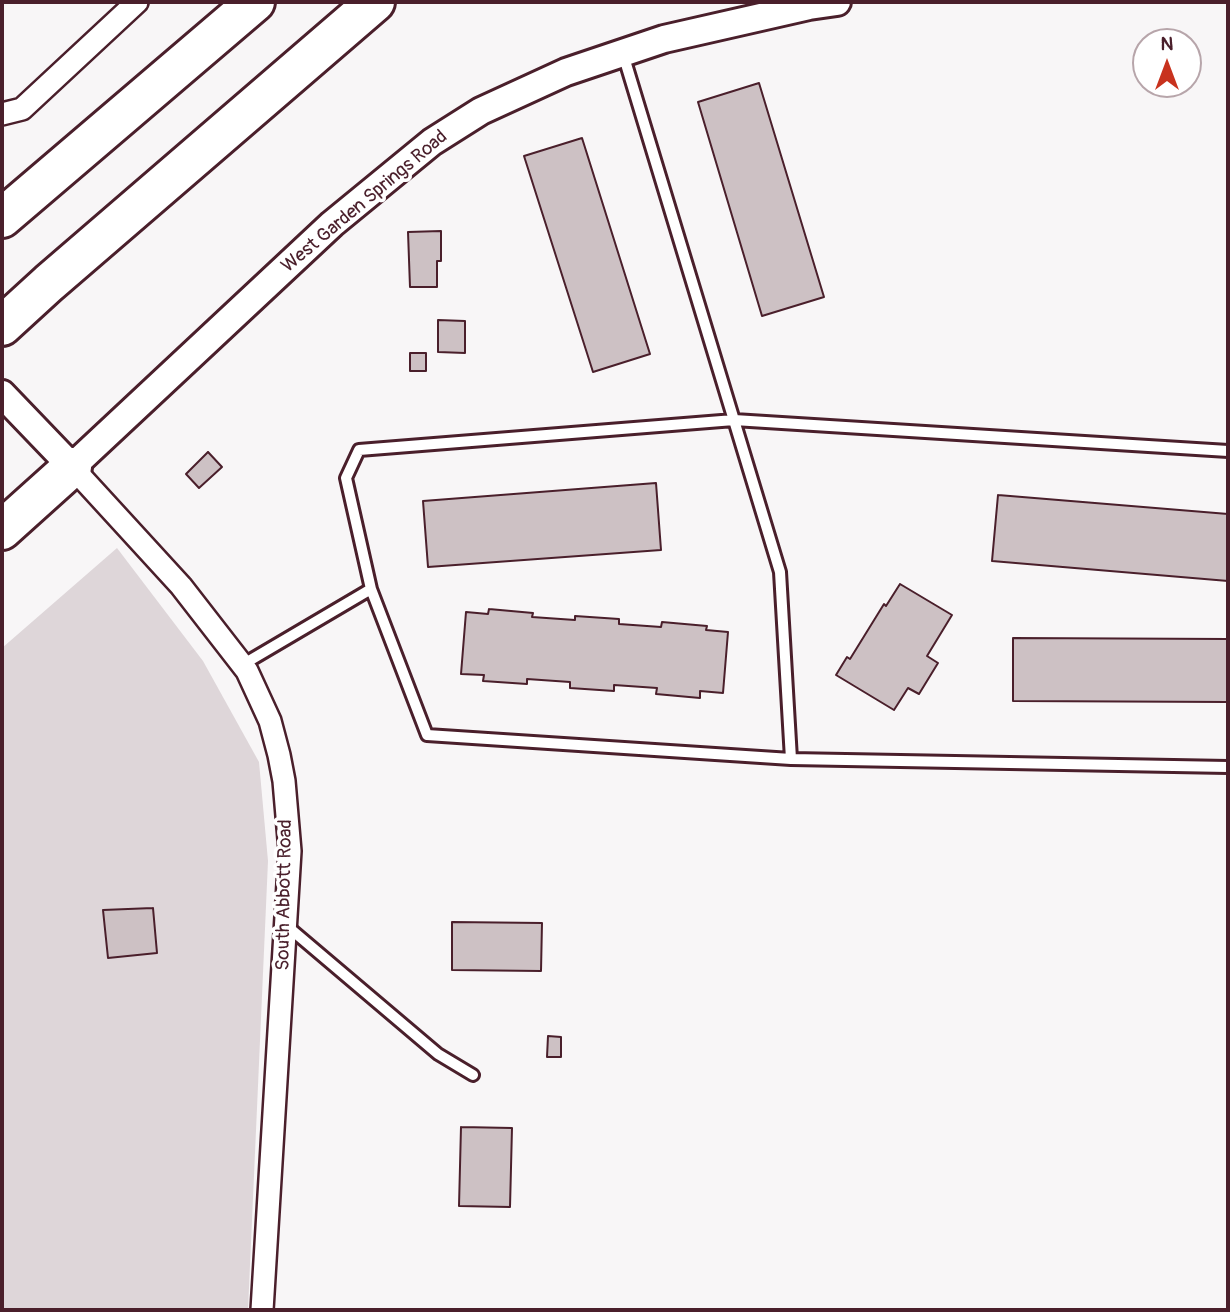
<!DOCTYPE html>
<style>
body{margin:0}
#map{position:relative;width:1230px;height:1312px;overflow:hidden;background:#f8f6f7;font-family:Pangolin,sans-serif}
canvas{display:block}
.frame{position:absolute;inset:0;border:4px solid #4a1f2b;pointer-events:none}
.north{position:absolute;left:1132px;top:28px;width:70px;height:70px;box-sizing:border-box;background:#fff;border:2px solid #b7a5aa;border-radius:50%;rotate:0deg;font-size:19px;font-weight:700;line-height:28px;text-align:center;color:#4a1f2b}
.north::after{content:'';display:block;margin:auto;width:24px;height:32px;background:#c8321e;clip-path:polygon(50% 0,100% 100%,50% 72%,0 100%)}
</style>
<div id="map">
<canvas width="1230" height="1312"></canvas>
<div class="frame"></div>
<div class="north">N</div>
</div>
<script>
const c = document.querySelector('canvas').getContext('2d');
c.lineJoin = 'round';
function fill(path, color) { c.fillStyle = color; c.fill(path, 'evenodd'); }
const toPath = rows => new Path2D(rows.map(r => 'M' + r).join(''));
function trace(path, color, width, dash) { c.strokeStyle = color; c.lineWidth = width; c.lineCap = dash ? 'butt' : 'round'; c.setLineDash(dash || []); c.stroke(path); }
function write(font, color, halo, rows, align = 'center') {
  c.font = font + ' Pangolin,sans-serif'; c.lineWidth = 7; c.setLineDash([]); c.textBaseline = 'middle'; c.strokeStyle = halo; c.fillStyle = color; for (const [text, x, y, turn = 0] of rows) {
    c.save(); c.translate(x, y); c.rotate((+turn || 0) * Math.PI / 180); c.textAlign = isNaN(turn) ? turn : align; if (halo) c.strokeText(text, 0, 0); c.fillText(text, 0, 0); c.restore();
  }
}
const green = toPath([
 [117,548,203,661,259,762,268,861,248,1310,2,1310,2,648]
]);
const building = toPath([
 [759,83,824,297,762,316,698,102,759,83],
 [582,138,650,354,593,372,524,156,582,138],
 [441,231,441,261,437,261,437,287,410,287,408,232,441,231],
 [438,320,465,321,465,353,438,352,438,320],
 [410,353,426,353,426,371,410,371,410,353],
 [208,452,222,467,199,488,186,474,208,452],
 [656,483,661,550,428,567,423,501,656,483],
 [998,495,1228,514,1228,581,992,561,998,495],
 [900,584,952,615,927,656,938,663,919,694,908,688,894,710,836,675,847,657,850,659,884,604,886,606,900,584],
 [489,609,533,613,532,617,575,620,575,616,619,619,619,624,661,627,662,622,707,626,706,630,728,632,723,693,700,691,700,698,656,694,657,688,614,685,614,691,570,688,570,682,527,679,527,684,483,681,484,675,461,674,466,612,488,614,489,609],
 [1013,638,1228,639,1228,702,1013,701,1013,638],
 [153,908,157,953,108,958,103,910,153,908],
 [452,922,542,923,541,971,452,970,452,922],
 [548,1036,561,1037,561,1057,547,1057,548,1036],
 [461,1127,512,1128,510,1207,459,1206,461,1127]
]);
const service = toPath([
 [623,54,780,572,791,759,1228,767],
 [371,589,427,735,791,759],
 [242,665,371,589,346,478,359,450,734,420,1228,451],
 [287,926,438,1054,473,1075]
]);
const minor = toPath([
 [2,114,22,109,137,2],
 [72,467,181,586,247,671,270,721,279,755,284,781,290,851,262,1310]
]);
const tertiary = toPath([
 [2,394,72,467,332,224,432,142,481,111,566,72,664,39,809,6,837,2]
]);
const motorway = toPath([
 [2,218,255,2],
 [2,326,49,283,375,2],
 [2,530,72,467]
]);
const streetNames = [
 ["West Garden Springs Road",365,202,-40],
 ["South Abbott Road",285,895,-89]
];
fill(green, '#ded6d9');
fill(building, '#cdc1c4');
trace(building, '#4a1f2b', 2);
trace(service, '#4a1f2b', 16);
trace(minor, '#4a1f2b', 26);
trace(tertiary, '#4a1f2b', 32);
trace(motorway, '#4a1f2b', 44);
trace(service, '#fff', 10);
trace(minor, '#fff', 21);
trace(tertiary, '#fff', 26);
trace(motorway, '#fff', 38);
write('19px', '#4a1f2b', '#fff', streetNames);
</script>
